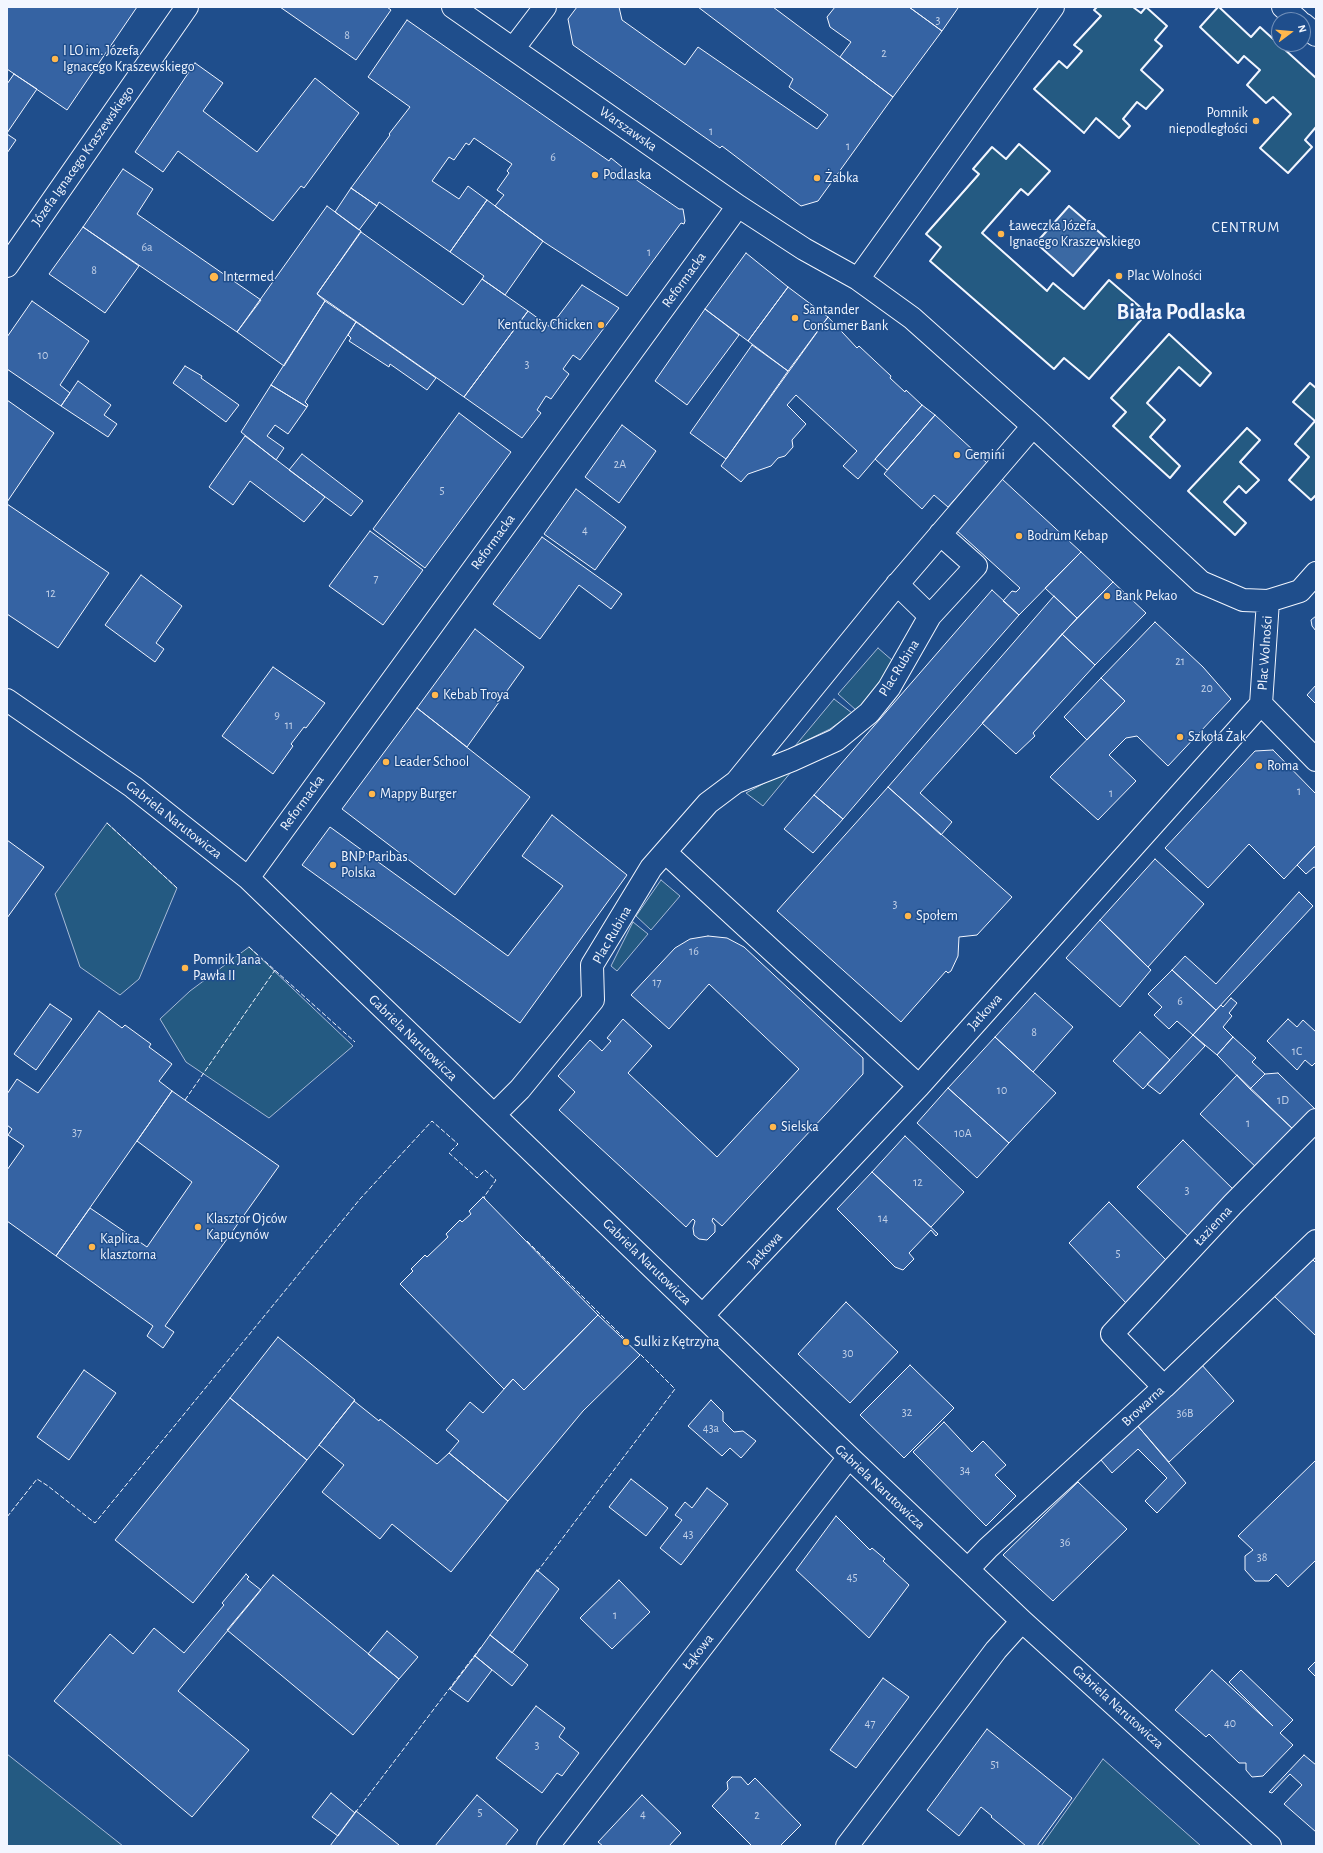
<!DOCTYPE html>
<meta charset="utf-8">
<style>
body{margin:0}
#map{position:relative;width:1323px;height:1853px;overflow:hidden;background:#1f4e8c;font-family:"Alegreya Sans",sans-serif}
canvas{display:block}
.frame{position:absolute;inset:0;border:8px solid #f2f6ff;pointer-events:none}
.north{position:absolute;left:1271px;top:12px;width:40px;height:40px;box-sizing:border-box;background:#1f4e8c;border:1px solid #7391ba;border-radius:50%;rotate:74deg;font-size:11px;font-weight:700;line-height:16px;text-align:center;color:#f2f6ff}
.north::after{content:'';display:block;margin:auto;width:14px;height:18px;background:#ffb74d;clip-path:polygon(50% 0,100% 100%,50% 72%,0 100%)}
</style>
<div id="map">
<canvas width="1323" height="1853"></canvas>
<div class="frame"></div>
<div class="north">N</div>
</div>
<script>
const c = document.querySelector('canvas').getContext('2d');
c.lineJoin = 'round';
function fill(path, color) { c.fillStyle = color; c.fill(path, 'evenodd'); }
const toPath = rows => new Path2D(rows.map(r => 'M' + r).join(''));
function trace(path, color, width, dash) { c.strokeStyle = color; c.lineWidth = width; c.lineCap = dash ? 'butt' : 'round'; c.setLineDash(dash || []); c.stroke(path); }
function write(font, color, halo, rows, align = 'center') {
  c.font = font + ' "Alegreya Sans",sans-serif'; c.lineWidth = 3; c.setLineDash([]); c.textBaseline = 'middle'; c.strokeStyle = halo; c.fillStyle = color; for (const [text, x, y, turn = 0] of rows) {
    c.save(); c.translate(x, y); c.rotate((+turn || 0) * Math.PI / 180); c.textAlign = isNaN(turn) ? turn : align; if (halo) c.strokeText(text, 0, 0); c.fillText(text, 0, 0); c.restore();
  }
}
const green = toPath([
 [1097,7,1133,7,1141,13,1146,7,1167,26,1155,40,1162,46,1141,70,1163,90,1146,109,1137,102,1123,119,1130,126,1119,138,1097,118,1084,133,1034,89,1059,61,1067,68,1082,52,1074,45,1100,16,1094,10,1097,7],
 [1219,7,1251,37,1260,27,1316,78,1316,127,1305,140,1312,147,1288,173,1260,148,1291,114,1273,97,1266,103,1247,85,1260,70,1244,56,1238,63,1200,27,1219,7],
 [1019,144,1050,171,1028,195,1020,189,982,233,1047,290,1053,283,1083,309,1109,280,1147,313,1089,379,1064,358,1054,369,930,261,941,247,926,234,979,175,973,169,992,147,1006,159,1019,144],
 [1169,334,1211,373,1200,386,1179,367,1147,403,1165,420,1150,438,1180,466,1170,478,1113,426,1126,412,1111,398,1169,334],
 [1310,383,1316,388,1316,495,1311,500,1289,480,1309,458,1295,444,1315,421,1293,402,1310,383],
 [1247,428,1260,440,1241,462,1259,480,1246,493,1239,486,1224,502,1246,523,1235,535,1188,491,1247,428],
 [878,648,893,661,889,669,866,701,856,710,838,694,878,648],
 [834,699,852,713,830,729,795,746,834,699],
 [796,766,763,806,746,793,796,766],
 [107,823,177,888,139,979,120,995,80,967,55,894,107,823],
 [661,880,680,896,651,930,636,916,661,880],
 [633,922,648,934,617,971,611,966,633,922],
 [249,947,353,1046,269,1118,186,1062,160,1019,190,991,249,947],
 [7,1754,123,1846,7,1846,7,1754],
 [1103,1759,1201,1846,1041,1846,1103,1759]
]);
const water = toPath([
 [1069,206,1106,238,1073,276,1036,243,1069,206]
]);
const building = toPath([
 [7,7,137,7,67,110,7,69,7,7],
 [280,7,387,7,391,10,356,60,280,7],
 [577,7,619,7,622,20,685,65,698,47,817,129,828,115,789,87,793,79,698,7,773,7,893,97,818,201,801,206,722,146,720,148,573,45,568,19,577,7],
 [835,7,909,7,942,31,893,97,840,57,851,42,830,27,827,17,835,7],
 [909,7,956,7,958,8,942,31,909,7],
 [407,20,609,161,611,158,622,167,622,170,679,209,683,209,685,221,684,224,681,223,627,296,544,242,495,206,504,195,497,190,509,173,507,171,512,164,474,138,469,145,466,143,454,160,449,157,432,181,459,199,468,186,487,200,450,252,379,202,377,206,351,188,390,135,389,134,410,107,368,77,407,20],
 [195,63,223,83,203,111,257,152,315,78,359,113,304,188,301,186,273,221,178,151,163,172,135,152,195,63],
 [14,74,37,89,7,133,7,84,14,74],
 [7,134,16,140,7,153,7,134],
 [123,169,153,189,137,214,261,300,237,332,83,227,123,169],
 [351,188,377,206,359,230,335,212,351,188],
 [487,200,543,241,505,295,482,279,484,276,450,252,487,200],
 [327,206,361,231,317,294,325,301,284,366,237,332,327,206],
 [83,227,139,266,105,313,49,274,83,227],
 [361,232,463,305,482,279,528,311,464,397,317,294,361,232],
 [746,253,788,287,748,341,705,309,746,253],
 [582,285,619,308,580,360,573,355,563,369,569,374,551,399,546,396,537,410,541,413,522,438,464,397,528,311,550,327,582,285],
 [788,287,828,317,788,371,748,341,788,287],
 [32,301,89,341,60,385,70,393,61,406,7,369,7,337,32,301],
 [325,301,356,322,305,402,308,405,307,407,271,385,325,301],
 [705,309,739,335,687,405,655,381,705,309],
 [828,317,857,348,859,346,891,376,890,378,905,392,906,390,922,405,858,479,843,466,857,451,796,395,787,405,806,424,792,440,793,447,785,456,778,458,771,466,748,474,741,482,721,466,828,317],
 [356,322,436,378,427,390,390,364,389,367,349,341,351,338,348,335,356,322],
 [752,345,788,371,726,459,690,433,752,345],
 [185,366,202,376,201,378,239,405,226,422,173,383,185,366],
 [78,381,111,405,104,415,117,424,108,437,61,406,78,381],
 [271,385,307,407,288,434,275,425,267,436,284,448,276,460,241,432,271,385],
 [7,400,54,433,7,502,7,400],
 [922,405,935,415,887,470,875,459,922,405],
 [459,413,511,452,425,568,373,529,459,413],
 [935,415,987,463,948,507,934,495,922,509,884,474,935,415],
 [622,425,656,451,619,503,585,477,622,425],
 [245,436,325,497,304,522,250,481,233,505,209,487,245,436],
 [302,454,363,501,351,516,289,470,302,454],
 [1002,479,1081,552,1019,615,1003,601,1012,591,1016,592,1020,588,955,529,1002,479],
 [576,489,626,527,595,570,544,534,576,489],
 [7,504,109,573,58,648,7,614,7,504],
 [370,531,423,570,383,625,329,586,370,531],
 [542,537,622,594,611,609,579,585,540,639,493,604,542,537],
 [1081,552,1113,582,1077,618,1045,588,1081,552],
 [141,575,182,606,156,643,164,649,155,662,105,625,141,575],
 [1113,582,1146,613,1095,665,1062,634,1113,582],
 [992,590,1019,615,954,689,843,819,814,795,992,590],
 [1054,596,1077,618,920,793,952,822,941,835,888,787,1054,596],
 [1316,616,1316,631,1312,626,1311,620,1316,616],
 [1155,622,1203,667,1231,699,1168,766,1137,736,1126,738,1109,755,1136,781,1098,820,1050,777,1125,701,1101,678,1155,622],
 [475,629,524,667,467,747,417,708,475,629],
 [1062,634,1095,665,1033,733,1035,736,1016,754,982,723,1062,634],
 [273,667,325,703,306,728,304,727,291,744,293,746,273,774,222,736,273,667],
 [1101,678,1125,701,1087,740,1064,717,1101,678],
 [1316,685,1316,704,1307,695,1316,685],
 [417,708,530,797,455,895,342,809,417,708],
 [1273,750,1316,794,1316,845,1284,879,1249,844,1208,888,1165,848,1255,751,1273,750],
 [888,787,1012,897,977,935,959,937,958,956,951,971,948,973,946,971,901,1022,777,911,888,787],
 [814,795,843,819,813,853,784,829,814,795],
 [552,815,627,875,520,1023,302,865,330,827,508,956,563,886,522,856,552,815],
 [7,840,44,867,7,918,7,840],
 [1316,845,1316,868,1314,867,1306,874,1297,865,1316,845],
 [1155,859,1204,904,1148,967,1100,920,1155,859],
 [1299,892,1313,906,1216,1010,1172,970,1185,956,1216,984,1299,892],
 [1100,920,1151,970,1120,1007,1066,958,1100,920],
 [708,936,727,938,744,947,863,1058,863,1074,722,1226,713,1218,712,1221,715,1225,715,1232,707,1240,699,1239,694,1235,693,1228,695,1221,693,1219,686,1227,559,1110,575,1092,558,1076,590,1040,602,1051,611,1041,607,1038,623,1019,652,1046,628,1073,717,1157,799,1069,709,984,669,1029,631,995,675,948,690,939,708,936],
 [1172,970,1216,1010,1193,1035,1177,1021,1169,1029,1154,1015,1162,1007,1148,994,1172,970],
 [1035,993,1073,1027,1033,1072,995,1037,1035,993],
 [1231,998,1237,1003,1229,1013,1232,1016,1223,1027,1233,1037,1217,1055,1193,1035,1221,1005,1223,1007,1231,998],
 [50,1004,72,1019,36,1070,14,1054,50,1004],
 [99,1011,122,1028,125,1025,151,1044,149,1047,172,1064,159,1081,172,1091,56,1256,7,1221,7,1170,24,1146,8,1135,12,1129,7,1125,7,1094,17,1079,38,1093,99,1011],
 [1288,1019,1297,1027,1303,1020,1316,1032,1316,1062,1312,1066,1305,1060,1297,1070,1267,1041,1288,1019],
 [1140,1032,1170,1060,1143,1089,1113,1061,1140,1032],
 [1193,1035,1205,1046,1160,1094,1147,1084,1193,1035],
 [995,1037,1056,1093,1009,1143,948,1088,995,1037],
 [1233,1037,1256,1058,1252,1062,1265,1074,1250,1089,1217,1055,1233,1037],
 [1278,1073,1316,1110,1296,1132,1250,1089,1265,1074,1278,1073],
 [1237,1075,1296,1132,1259,1170,1200,1114,1237,1075],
 [948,1088,1009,1143,977,1178,917,1123,948,1088],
 [172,1091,279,1166,165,1326,174,1332,163,1348,147,1336,153,1326,56,1256,90,1208,147,1247,192,1182,137,1141,172,1091],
 [905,1136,964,1192,931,1227,872,1172,905,1136],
 [1183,1140,1237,1193,1191,1239,1137,1187,1183,1140],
 [872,1172,938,1234,936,1236,931,1230,909,1253,914,1259,903,1270,895,1267,837,1209,872,1172],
 [483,1197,598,1315,524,1390,513,1379,504,1389,400,1284,413,1271,411,1269,425,1255,427,1257,448,1237,446,1234,460,1220,462,1222,471,1214,469,1211,483,1197],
 [1109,1202,1168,1262,1127,1304,1069,1243,1109,1202],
 [1313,1260,1316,1263,1316,1336,1274,1296,1313,1260],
 [846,1302,898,1352,850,1403,798,1354,846,1302],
 [598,1315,640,1355,583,1411,508,1501,449,1453,459,1441,446,1430,470,1402,483,1413,513,1379,524,1390,598,1315],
 [278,1337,355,1400,307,1460,230,1398,278,1337],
 [1201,1364,1234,1401,1169,1462,1137,1425,1201,1364],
 [910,1365,954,1408,904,1458,860,1415,910,1365],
 [84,1370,116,1393,69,1460,37,1437,84,1370],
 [230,1398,307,1460,193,1603,115,1540,230,1398],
 [711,1400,723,1412,723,1421,734,1432,743,1431,756,1441,741,1458,730,1448,722,1456,688,1426,711,1400],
 [354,1401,379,1421,380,1419,437,1464,449,1453,508,1501,451,1572,392,1524,380,1539,322,1492,344,1465,319,1445,354,1401],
 [944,1422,972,1452,983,1441,1006,1465,995,1475,1016,1496,986,1526,913,1452,944,1422],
 [1137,1425,1186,1483,1157,1513,1145,1501,1167,1478,1138,1449,1112,1473,1101,1460,1137,1425],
 [1316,1460,1316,1560,1288,1587,1276,1574,1269,1581,1255,1581,1245,1570,1245,1556,1253,1550,1238,1536,1316,1460],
 [631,1479,668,1508,646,1536,609,1507,631,1479],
 [1078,1482,1127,1529,1053,1601,1003,1555,1078,1482],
 [707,1488,728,1504,681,1565,660,1548,682,1520,675,1515,685,1502,692,1508,707,1488],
 [836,1516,870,1550,872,1548,885,1559,883,1561,909,1585,869,1638,796,1570,836,1516],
 [537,1570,559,1589,512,1653,490,1635,537,1570],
 [246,1574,249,1577,247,1579,261,1590,178,1691,249,1750,192,1817,54,1701,110,1634,133,1654,154,1628,184,1653,224,1605,222,1603,246,1574],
 [273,1575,399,1679,353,1735,227,1630,273,1575],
 [619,1580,650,1612,612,1649,580,1618,619,1580],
 [387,1631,418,1657,399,1679,368,1654,387,1631],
 [490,1635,528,1665,512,1686,475,1656,490,1635],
 [475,1656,492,1670,468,1702,450,1689,475,1656],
 [1316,1661,1316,1677,1308,1669,1316,1661],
 [1212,1670,1273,1726,1229,1682,1241,1670,1293,1720,1280,1733,1293,1745,1263,1776,1252,1777,1246,1770,1246,1763,1239,1763,1209,1734,1206,1737,1175,1710,1212,1670],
 [883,1678,909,1697,856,1768,830,1750,883,1678],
 [536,1706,565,1728,559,1737,579,1753,562,1776,557,1773,542,1793,496,1758,536,1706],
 [987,1729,1072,1798,1037,1846,1026,1846,991,1817,992,1816,981,1807,959,1836,927,1810,987,1729],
 [1304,1755,1316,1765,1316,1832,1284,1804,1302,1785,1290,1774,1272,1793,1269,1792,1304,1755],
 [732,1777,741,1777,748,1785,755,1778,801,1825,780,1846,752,1846,712,1806,728,1789,727,1782,732,1777],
 [331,1793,355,1813,338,1836,312,1817,331,1793],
 [477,1795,518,1830,505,1846,435,1846,477,1795],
 [642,1795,681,1833,669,1846,603,1846,598,1842,642,1795],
 [356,1811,399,1845,398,1846,330,1846,356,1811]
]);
const minor = toPath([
 [453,7,738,206,804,249,858,279,912,318,1033,426,1201,582,1243,600,1268,601,1300,591,1316,573],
 [1283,7,1298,20],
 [1303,24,1316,35],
 [513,49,545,7],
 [7,266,187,7],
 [858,279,1053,7],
 [897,584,930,616],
 [7,700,133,787,248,878,849,1457,1022,1621,1270,1846],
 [1261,704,1268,601],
 [1261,704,1316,760],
 [737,781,890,593,1033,426],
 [665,852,919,1086],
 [248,878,738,206],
 [494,1115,520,1089,593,1000,592,965,651,868,708,803,736,782,792,760,836,740,869,713,889,688,930,616,976,566,940,534],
 [703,1315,919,1086,1261,704],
 [1164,1387,1112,1334,1233,1204,1316,1120],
 [968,1569,988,1548,1164,1387,1316,1241],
 [548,1846,849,1457],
 [847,1846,996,1650,1022,1621]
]);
const fence = toPath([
 [107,823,177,888],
 [249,947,355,1042],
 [185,1100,275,970],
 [527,1241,625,1339],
 [7,1517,37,1479,48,1486,95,1523,360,1199,432,1121,458,1144,449,1153,477,1178,485,1170,496,1180,484,1197,485,1199],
 [537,1572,675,1389,639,1353],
 [355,1813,481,1647]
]);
const wall = toPath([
 [1097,7,1094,10,1101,16,1074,45,1082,51,1067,68,1059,61,1034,89,1084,133,1096,118,1119,138,1130,126,1123,119,1137,102,1146,109,1163,90,1141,70,1162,46,1155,40,1167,26,1146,7,1141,13,1133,7],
 [1218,7,1200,27,1238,63,1244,56,1260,70,1247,85,1266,103,1273,97,1291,114,1260,148,1288,173,1312,147,1305,140,1316,127],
 [1219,7,1251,37,1260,27,1316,78],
 [1019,144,1050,171,1028,195,1021,189,982,233,1047,291,1053,283,1084,309,1109,280,1147,313,1089,379,1064,358,1054,369,930,261,941,247,926,234,979,174,973,169,992,147,1006,159,1019,144],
 [1069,206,1106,238,1073,276,1036,243,1069,206],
 [1169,334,1211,373,1200,386,1179,367,1147,403,1165,420,1150,437,1180,466,1170,478,1113,426,1126,412,1111,398,1169,334],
 [1316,388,1310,383,1293,402,1315,421,1295,444,1309,457,1289,480,1311,500,1316,495],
 [1247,428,1260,440,1240,462,1259,480,1246,493,1239,486,1224,502,1246,523,1235,535,1188,491,1247,428]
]);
const markers = [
 [55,59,4,"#ffb74d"],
 [1256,121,4,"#ffb74d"],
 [595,175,4,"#ffb74d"],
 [817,178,4,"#ffb74d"],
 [1001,234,4,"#ffb74d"],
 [1119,276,4,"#ffb74d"],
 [214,277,5,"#ffb74d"],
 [795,318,4,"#ffb74d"],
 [601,325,4,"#ffb74d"],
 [957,455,4,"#ffb74d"],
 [1019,536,4,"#ffb74d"],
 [1107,596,4,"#ffb74d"],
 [435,695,4,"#ffb74d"],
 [1180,737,4,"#ffb74d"],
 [386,762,4,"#ffb74d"],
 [1259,766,4,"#ffb74d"],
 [372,794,4,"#ffb74d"],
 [333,865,4,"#ffb74d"],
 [908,916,4,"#ffb74d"],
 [185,968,4,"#ffb74d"],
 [773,1127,4,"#ffb74d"],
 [198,1227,4,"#ffb74d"],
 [92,1247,4,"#ffb74d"],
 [626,1342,4,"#ffb74d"]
];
const numberNames = [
 ["3",938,20],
 ["8",347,35],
 ["2",884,53],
 ["1",711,131],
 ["1",848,146],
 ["6",553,157],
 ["6a",147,247],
 ["1",649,252],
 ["8",94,270],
 ["10",43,355],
 ["3",527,364],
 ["2A",620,464],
 ["5",442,490],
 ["4",585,530],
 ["7",376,578],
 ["12",51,593],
 ["21",1180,661],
 ["20",1207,688],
 ["9",277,715],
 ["11",289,725],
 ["1",1299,791],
 ["1",1111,793],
 ["3",895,904],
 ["16",694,951],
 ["17",657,982],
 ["6",1180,1001],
 ["8",1034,1032],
 ["1C",1297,1051],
 ["10",1002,1090],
 ["1D",1283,1100],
 ["1",1248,1123],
 ["37",77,1132],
 ["10A",963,1133],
 ["12",918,1182],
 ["3",1187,1190],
 ["14",883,1218],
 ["5",1118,1253],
 ["30",848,1353],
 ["32",907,1412],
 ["36B",1185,1413],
 ["43a",711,1428],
 ["34",965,1470],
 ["43",688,1534],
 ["36",1065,1542],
 ["38",1262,1557],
 ["45",852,1577],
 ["1",615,1615],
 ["47",870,1723],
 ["40",1230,1723],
 ["3",537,1745],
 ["51",995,1764],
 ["5",480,1812],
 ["4",643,1814],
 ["2",757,1815]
];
const poiNames = [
 ["I LO im. Józefa",63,51],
 ["Ignacego Kraszewskiego",63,67],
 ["Pomnik",1248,113,"right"],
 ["niepodległości",1248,129,"right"],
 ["Podlaska",603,175],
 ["Żabka",825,178],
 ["Ławeczka Józefa",1009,226],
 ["Ignacego Kraszewskiego",1009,242],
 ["Plac Wolności",1127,276],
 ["Intermed",223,277],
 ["Santander",803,310],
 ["Consumer Bank",803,326],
 ["Kentucky Chicken",593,325,"right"],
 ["Gemini",965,455],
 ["Bodrum Kebap",1027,536],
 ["Bank Pekao",1115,596],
 ["Kebab Troya",443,695],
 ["Szkoła Żak",1188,737],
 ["Leader School",394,762],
 ["Roma",1267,766],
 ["Mappy Burger",380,794],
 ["BNP Paribas",341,857],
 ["Polska",341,873],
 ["Społem",916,916],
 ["Pomnik Jana",193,960],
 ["Pawła II",193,976],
 ["Sielska",781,1127],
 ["Klasztor Ojców",206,1219],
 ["Kapucynów",206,1235],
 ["Kaplica",100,1239],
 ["klasztorna",100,1255],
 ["Sulki z Kętrzyna",634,1342]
];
const streetNames = [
 ["Warszawska",628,129,35],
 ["Józefa Ignacego Kraszewskiego",83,156,-55],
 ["Reformacka",684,280,-54],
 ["Reformacka",493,542,-54],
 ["Plac Wolności",1265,653,-86],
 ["Plac Rubina",899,668,-58],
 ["Reformacka",302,803,-54],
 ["Gabriela Narutowicza",174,820,38],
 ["Plac Rubina",612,935,-60],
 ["Jatkowa",985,1012,-48],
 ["Gabriela Narutowicza",413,1038,44],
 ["Łazienna",1213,1226,-47],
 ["Jatkowa",765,1250,-47],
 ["Gabriela Narutowicza",647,1262,44],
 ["Browarna",1143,1406,-43],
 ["Gabriela Narutowicza",880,1487,43],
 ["Łąkowa",698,1652,-52],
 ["Gabriela Narutowicza",1118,1707,42]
];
const neighbourhoodNames = [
 ["CENTRUM",1246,227]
];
const townNames = [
 ["Biała Podlaska",1181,312]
];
fill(green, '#245a82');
trace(green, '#a8bbd7', 1);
fill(water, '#3b69a3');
trace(water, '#a8bbd7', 1);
fill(building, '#3563a3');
trace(building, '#f2f6ff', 1);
trace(minor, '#f2f6ff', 24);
trace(minor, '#1f4e8c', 22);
trace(fence, '#f2f6ff', 1, [5, 2]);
trace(wall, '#f2f6ff', 2);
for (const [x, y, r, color] of markers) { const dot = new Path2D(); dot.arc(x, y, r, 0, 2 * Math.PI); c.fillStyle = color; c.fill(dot); trace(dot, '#1f4e8c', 1.5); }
write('12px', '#c3d1e8', null, numberNames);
write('14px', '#f2f6ff', '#1f4e8c', poiNames, 'left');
write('14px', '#f2f6ff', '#1f4e8c', streetNames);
c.letterSpacing = '1px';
write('15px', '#f2f6ff', '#1f4e8c', neighbourhoodNames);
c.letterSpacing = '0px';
write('bold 22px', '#f2f6ff', '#1f4e8c', townNames);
</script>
